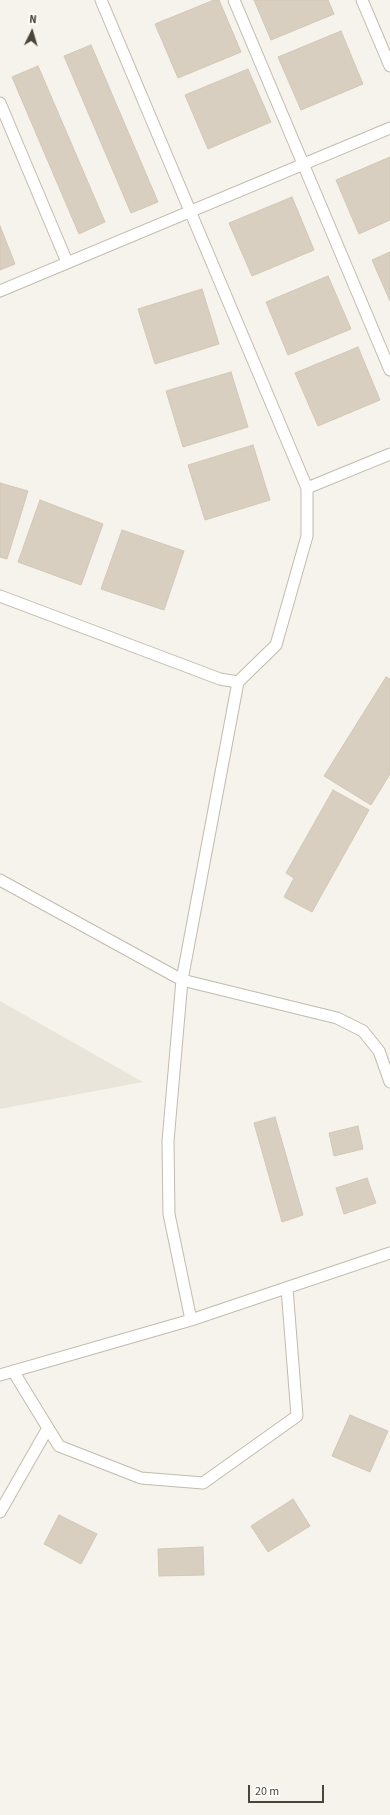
<!DOCTYPE html>
<style>
body{margin:0}
#map{position:relative;width:390px;height:1815px;overflow:hidden;background:#f6f3ec;font-family:"Source Sans 3",sans-serif}
canvas{display:block}
.north{position:absolute;left:12px;top:12px;width:40px;height:40px;-webkit-text-stroke:3px #fff;paint-order:stroke;rotate:5deg;font-size:11px;font-weight:700;line-height:16px;text-align:center;color:#4b4439}
.north::after{content:'';display:block;margin:auto;width:14px;height:18px;background:#4b4439;clip-path:polygon(50% 0,100% 100%,50% 72%,0 100%)}
.scale{position:absolute;left:248px;top:1785px;width:76px;height:18px;box-sizing:border-box;border:2px solid #4b4439;border-top:0;padding-left:5px;font-size:12px;line-height:14px;white-space:nowrap;color:#4b4439;-webkit-text-stroke:3px #fff;paint-order:stroke}
</style>
<div id="map">
<canvas width="390" height="1815"></canvas>
<div class="north">N</div>
<div class="scale">20 m</div>
</div>
<script>
const c = document.querySelector('canvas').getContext('2d');
c.lineJoin = 'round';
function fill(path, color) { c.fillStyle = color; c.fill(path, 'evenodd'); }
const toPath = rows => new Path2D(rows.map(r => 'M' + r).join(''));
function trace(path, color, width, dash) { c.strokeStyle = color; c.lineWidth = width; c.lineCap = dash ? 'butt' : 'round'; c.setLineDash(dash || []); c.stroke(path); }
const residential = toPath([
 [0,1001,143,1082,0,1109]
]);
const building = toPath([
 [214,0,219,0,241,52,178,78,155,24,214,0],
 [254,0,328,0,334,14,271,40,254,0],
 [341,31,363,84,301,110,278,57,341,31],
 [91,45,158,202,131,213,64,56,91,45],
 [38,66,105,222,79,234,12,77,38,66],
 [248,69,271,122,208,149,185,95,248,69],
 [390,157,390,220,359,234,336,180,390,157],
 [292,197,314,250,252,276,229,223,292,197],
 [0,226,15,264,0,270,0,226],
 [390,252,390,301,372,260,390,252],
 [328,276,351,329,288,355,266,302,328,276],
 [202,289,219,344,155,364,138,309,202,289],
 [358,347,380,400,318,426,295,373,358,347],
 [231,372,248,427,183,447,166,391,231,372],
 [253,445,270,500,205,520,188,465,253,445],
 [0,483,28,491,7,559,0,557,0,483],
 [40,500,103,524,81,585,18,562,40,500],
 [122,530,184,551,164,610,101,589,122,530],
 [386,677,390,679,390,774,371,805,324,776,386,677],
 [333,790,369,810,312,912,284,897,294,878,286,873,333,790],
 [275,1117,303,1215,282,1222,254,1123,275,1117],
 [358,1126,363,1149,334,1156,329,1133,358,1126],
 [367,1178,376,1203,344,1214,336,1188,367,1178],
 [350,1415,388,1431,370,1472,332,1456,350,1415],
 [293,1499,310,1526,268,1552,251,1526,293,1499],
 [59,1515,97,1534,81,1564,44,1544,59,1515],
 [203,1547,204,1575,159,1576,158,1549,203,1547]
]);
const lane = toPath([
 [234,0,390,370],
 [362,0,390,66],
 [0,103,67,262],
 [0,291,390,128],
 [307,488,390,454],
 [0,596,220,679,238,682,276,645,307,536,307,488,101,0],
 [0,880,182,980,337,1018,363,1031,379,1051,390,1082],
 [191,1320,169,1214,168,1141,182,980,238,682],
 [13,1371,59,1446,141,1478,203,1483,297,1416,287,1288],
 [0,1375,191,1320,390,1253],
 [0,1512,48,1428]
]);
fill(residential, '#eae5da');
fill(building, '#d8cfc1');
trace(building, '#d3c7b4', 1);
trace(lane, '#c2bbae', 13);
trace(lane, '#fff', 11);
</script>
